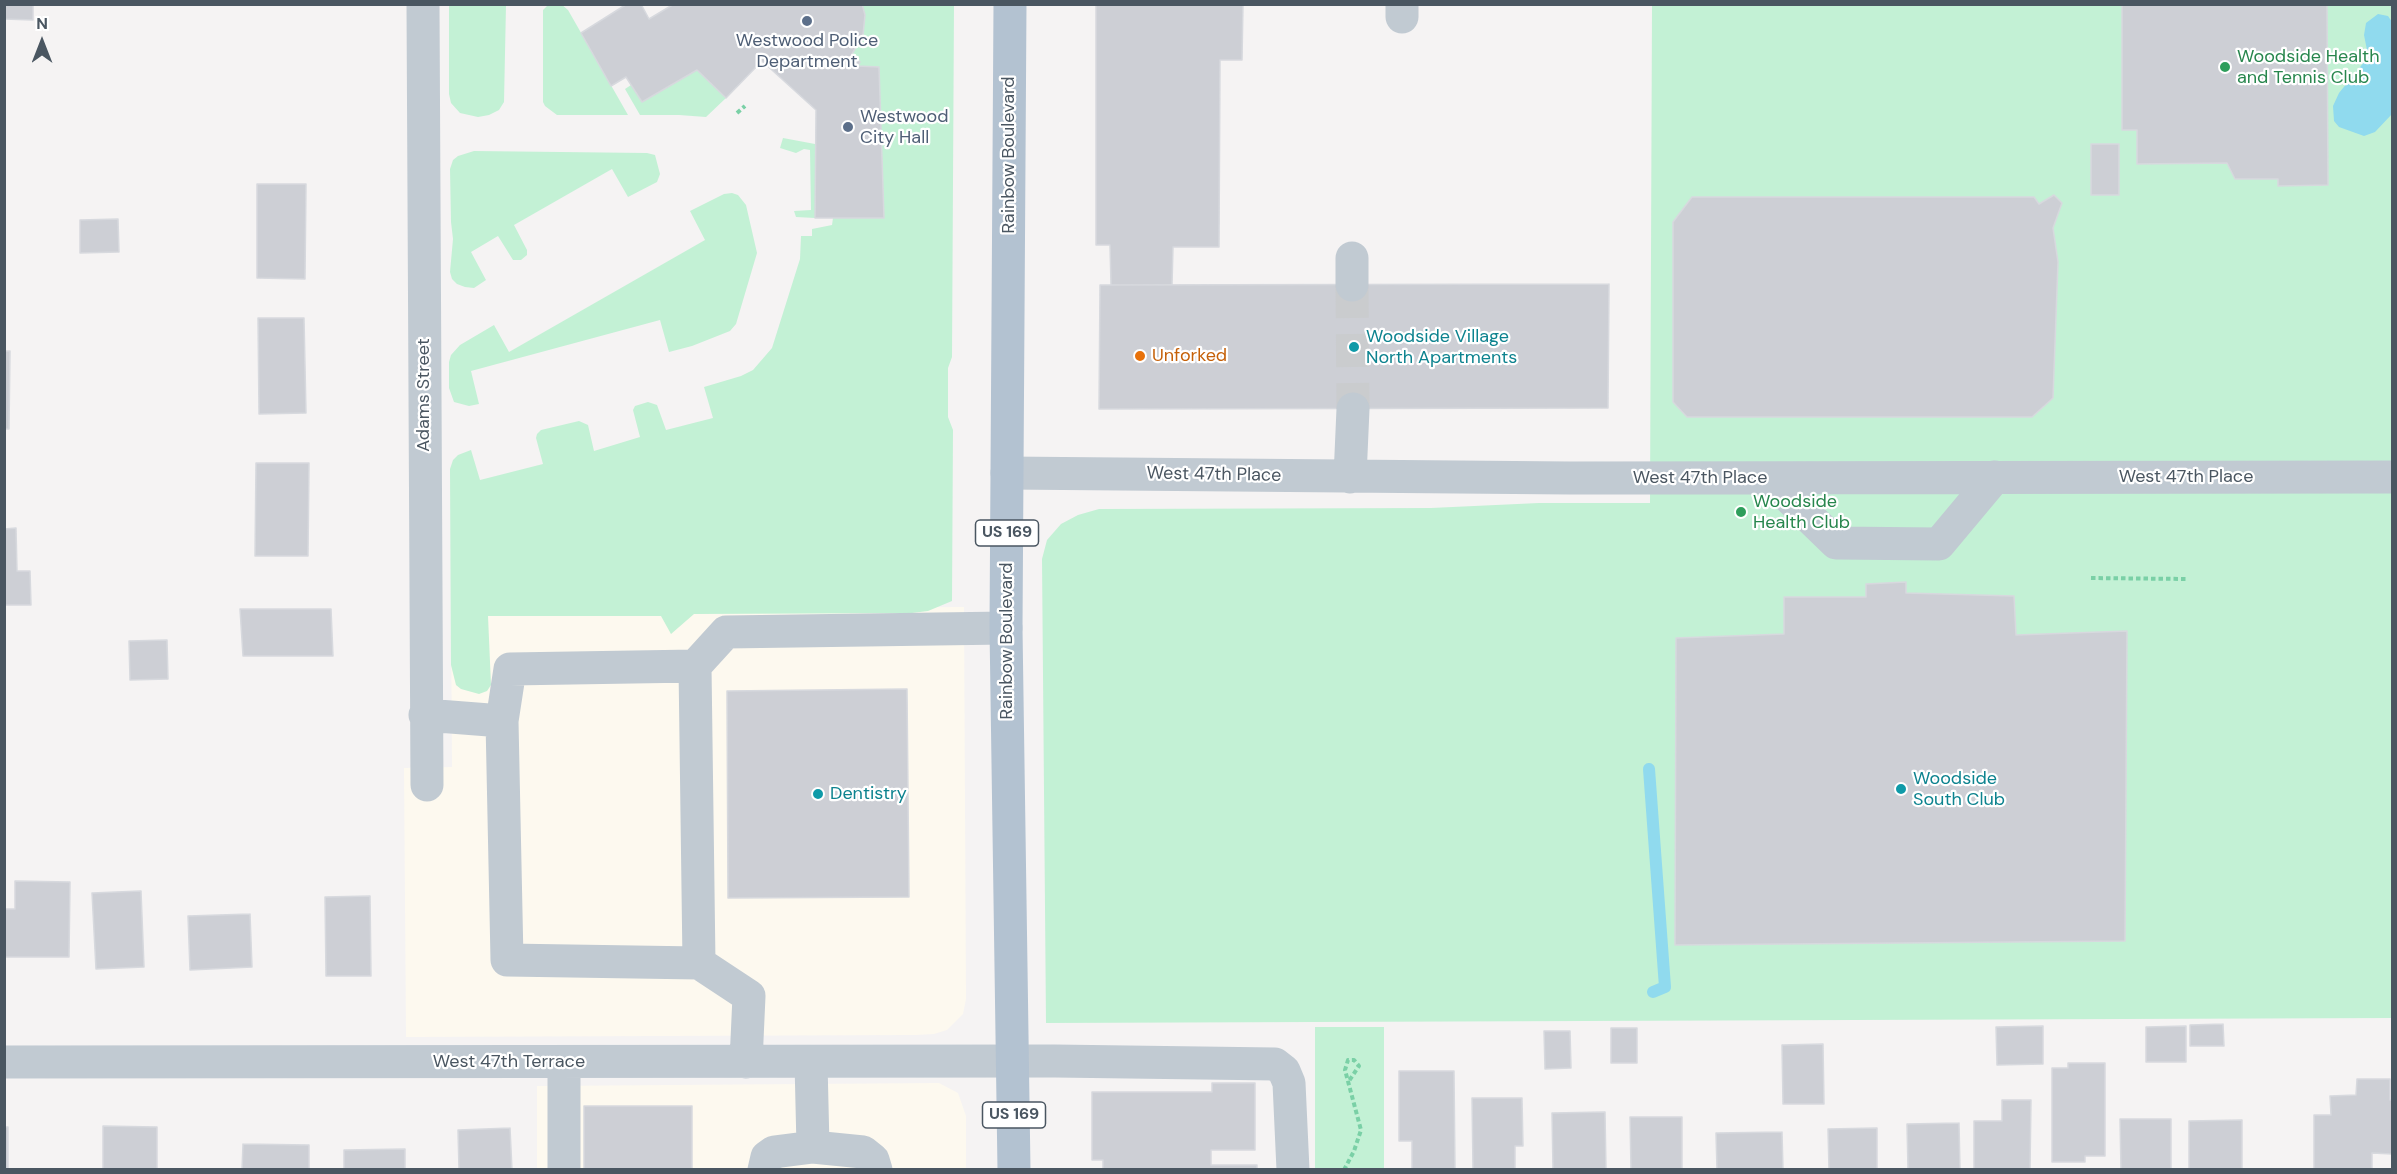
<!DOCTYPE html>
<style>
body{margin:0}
#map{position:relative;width:2397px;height:1174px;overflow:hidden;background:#f5f3f3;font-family:"DM Sans",sans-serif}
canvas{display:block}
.frame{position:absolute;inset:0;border:6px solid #4a5661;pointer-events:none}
.north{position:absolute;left:12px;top:12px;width:60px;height:60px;-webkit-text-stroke:4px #fff;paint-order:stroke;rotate:0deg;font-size:16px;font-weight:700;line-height:24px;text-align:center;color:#4a5661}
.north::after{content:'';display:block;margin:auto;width:21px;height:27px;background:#4a5661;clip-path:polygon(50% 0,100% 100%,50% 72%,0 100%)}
</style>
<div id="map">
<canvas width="2397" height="1174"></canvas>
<div class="frame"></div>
<div class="north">N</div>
</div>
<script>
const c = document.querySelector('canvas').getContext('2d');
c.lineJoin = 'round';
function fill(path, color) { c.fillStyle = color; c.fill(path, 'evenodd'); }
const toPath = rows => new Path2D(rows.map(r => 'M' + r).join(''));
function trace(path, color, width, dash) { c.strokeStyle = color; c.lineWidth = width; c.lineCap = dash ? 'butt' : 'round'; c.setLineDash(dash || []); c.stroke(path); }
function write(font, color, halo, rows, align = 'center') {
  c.font = font + ' "DM Sans",sans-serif'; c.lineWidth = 4.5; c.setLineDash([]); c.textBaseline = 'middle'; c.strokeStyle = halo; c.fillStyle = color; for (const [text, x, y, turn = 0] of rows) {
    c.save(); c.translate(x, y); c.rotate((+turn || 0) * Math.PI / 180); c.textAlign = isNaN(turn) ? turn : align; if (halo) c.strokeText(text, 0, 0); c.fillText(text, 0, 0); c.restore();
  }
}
const commercial = toPath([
 [964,607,966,999,963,1014,947,1030,934,1034,916,1035,406,1037,404,768,452,767,451,610],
 [939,1083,958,1093,966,1116,966,1169,537,1169,537,1086]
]);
const green = toPath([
 [561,4,568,10,628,115,557,115,545,106,543,102,543,10,548,5],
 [449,5,506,5,504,102,499,110,489,115,478,117,460,113,451,103,449,94],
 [862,5,954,5,952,357,948,368,948,417,953,430,952,601,928,611,912,613,694,614,671,634,661,616,488,616,491,685,487,691,479,694,461,689,456,685,451,665,450,469,453,460,458,455,471,450,480,480,543,464,536,438,537,434,541,430,579,421,588,425,594,451,640,437,633,410,635,406,648,402,657,405,666,430,713,418,704,387,741,376,753,370,772,348,800,259,801,236,812,236,812,229,832,225,833,218,884,218,879,68,858,66,860,61,852,54,863,35,865,15],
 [1652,5,2392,5,2392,1018,1046,1023,1042,559,1047,540,1061,524,1078,515,1099,509,1431,508,1539,503,1650,503],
 [697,70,726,98,706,117,679,115,640,115,625,89,631,85,642,102],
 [783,138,815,144,815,218,796,217,794,211,811,210,810,150,804,149,796,153,780,148],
 [474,151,647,153,655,155,660,174,657,182,628,197,612,169,514,225,527,250,527,255,521,260,513,260,498,236,471,252,486,280,474,288,465,287,457,284,452,279,450,272,453,239,451,222,450,169,453,160,458,156],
 [732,193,738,195,746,205,757,253,736,324,730,331,692,346,669,352,660,320,471,371,479,404,469,406,454,402,449,388,449,362,451,355,460,345,494,325,509,352,705,240,690,211,724,194],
 [1315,1027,1384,1027,1384,1169,1315,1169]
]);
const water = toPath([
 [2378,14,2388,16,2392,22,2392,114,2375,132,2364,136,2339,127,2334,121,2333,106,2339,93,2365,61,2367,50,2364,35,2366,23]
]);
const stream = toPath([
 [1649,769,1665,987,1653,992]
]);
const building = toPath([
 [4,4,33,4,33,20,4,19,4,4],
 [627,4,641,4,649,19,674,4,862,4,865,15,863,35,852,54,860,62,858,66,879,67,884,218,815,218,816,110,762,61,726,98,697,70,642,102,626,77,611,86,581,33,627,4],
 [1096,4,1243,4,1242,60,1220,60,1219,247,1173,247,1172,285,1111,285,1110,245,1096,245,1096,4],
 [2122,4,2327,4,2328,185,2278,186,2278,179,2235,179,2227,163,2137,164,2137,130,2122,130,2122,4],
 [2091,144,2119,144,2119,195,2091,195,2091,144],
 [257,184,306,184,305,279,257,278,257,184],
 [2054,195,2062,203,2053,228,2058,262,2053,398,2032,417,1687,417,1673,402,1673,222,1692,197,2034,197,2039,204,2054,195],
 [118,219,119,252,80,253,80,220,118,219],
 [1609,284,1608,408,1099,409,1100,285,1609,284],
 [258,318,304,318,306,413,259,414,258,318],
 [4,351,10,351,9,429,4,429,4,351],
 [256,463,309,463,308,556,255,556,256,463],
 [16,528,17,571,30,571,31,605,4,605,4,529,16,528],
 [1906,582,1906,593,2014,596,2016,635,2127,631,2125,941,1675,945,1676,638,1784,634,1784,597,1866,597,1866,584,1906,582],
 [240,609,331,609,333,656,243,656,240,609],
 [167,640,168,679,130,680,129,641,167,640],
 [907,689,909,897,728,898,727,691,907,689],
 [15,881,70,882,69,957,4,957,4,909,15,909,15,881],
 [141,891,144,967,96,969,92,893,141,891],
 [370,896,371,976,326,976,325,897,370,896],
 [250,914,252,967,190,970,188,916,250,914],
 [2223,1024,2224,1046,2190,1046,2190,1025,2223,1024],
 [2043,1026,2043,1064,1997,1065,1996,1027,2043,1026],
 [2186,1026,2186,1062,2146,1062,2146,1027,2186,1026],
 [1611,1028,1637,1028,1637,1063,1611,1063,1611,1028],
 [1544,1031,1570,1031,1571,1068,1545,1069,1544,1031],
 [1823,1044,1824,1104,1783,1104,1782,1045,1823,1044],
 [2068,1063,2105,1063,2105,1156,2085,1156,2085,1162,2052,1162,2052,1068,2068,1068,2068,1063],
 [1399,1071,1454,1071,1455,1170,1412,1170,1412,1141,1399,1141,1399,1071],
 [2357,1079,2390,1079,2390,1100,2392,1100,2392,1154,2372,1153,2372,1170,2314,1170,2314,1115,2331,1115,2330,1096,2356,1095,2357,1079],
 [1212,1083,1255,1083,1255,1150,1211,1150,1211,1165,1257,1165,1257,1170,1103,1170,1103,1160,1092,1160,1092,1092,1212,1092,1212,1083],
 [1472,1098,1522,1098,1523,1146,1515,1146,1515,1170,1473,1170,1472,1098],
 [2002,1100,2031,1100,2030,1170,1974,1170,1974,1121,2002,1121,2002,1100],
 [584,1106,692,1106,692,1170,584,1170,584,1106],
 [1605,1112,1606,1170,1553,1170,1552,1113,1605,1112],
 [1630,1117,1682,1117,1682,1170,1631,1170,1630,1117],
 [2120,1119,2171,1119,2171,1170,2121,1170,2120,1119],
 [2242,1120,2242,1170,2189,1170,2189,1121,2242,1120],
 [1959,1123,1960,1170,1908,1170,1907,1124,1959,1123],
 [103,1126,157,1127,157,1170,103,1170,103,1126],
 [4,1127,8,1127,8,1170,4,1170,4,1127],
 [510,1128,512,1170,459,1170,458,1130,510,1128],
 [1877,1128,1877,1170,1829,1170,1828,1129,1877,1128],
 [1782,1132,1783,1170,1717,1170,1716,1133,1782,1132],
 [243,1144,309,1145,309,1170,242,1170,243,1144],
 [405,1149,405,1169,420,1170,344,1170,344,1150,405,1149]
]);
const minorTunnel = toPath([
 [1352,285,1353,409]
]);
const path = toPath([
 [737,113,745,106],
 [2091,578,2186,579],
 [1344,1170,1354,1151,1361,1130,1345,1070,1348,1060,1354,1060,1359,1066,1349,1081]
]);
const minor = toPath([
 [423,4,427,785],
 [1402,4,1402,17],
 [1352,258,1352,285],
 [1007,473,1570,478,2392,477],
 [1350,477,1353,409],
 [1769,478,1836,543,1939,544,1995,477],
 [695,666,699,963],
 [425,715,502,721,510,669,695,666,726,632,1006,628],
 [502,721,507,960,699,963,749,996,746,1062],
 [4,1062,1055,1061,1275,1064,1284,1071,1289,1083,1293,1170],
 [564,1062,564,1170],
 [811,1062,813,1147],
 [764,1170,767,1157,774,1152,813,1147,863,1152,873,1160,876,1170]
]);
const major = toPath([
 [1010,4,1006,628,1014,1170]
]);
const markers = [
 [807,21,6,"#5c6f8a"],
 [2225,67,6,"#2e9e5b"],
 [848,127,6,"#5c6f8a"],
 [1354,347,6,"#0f9aa8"],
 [1140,356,6,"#e8710a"],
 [1741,512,6,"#2e9e5b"],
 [1901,789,6,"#0f9aa8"],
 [818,794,6,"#0f9aa8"]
];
const shields = [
 [1007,533,63],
 [1014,1115,63]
];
const shieldNames = [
 ["US 169",1007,533],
 ["US 169",1014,1115]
];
const serviceNames = [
 ["Westwood Police",807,41],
 ["Department",807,62],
 ["Westwood",860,117,"left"],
 ["City Hall",860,138,"left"]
];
const leisureNames = [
 ["Woodside Health",2237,57],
 ["and Tennis Club",2237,78],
 ["Woodside",1753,502],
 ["Health Club",1753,523]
];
const streetNames = [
 ["Rainbow Boulevard",1009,155,-90],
 ["Adams Street",424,395,-90],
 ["West 47th Place",1214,475,1],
 ["West 47th Place",2186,477],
 ["West 47th Place",1700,478],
 ["Rainbow Boulevard",1007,641,-90],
 ["West 47th Terrace",509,1062]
];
const cultureNames = [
 ["Woodside Village",1366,337],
 ["North Apartments",1366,358],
 ["Woodside",1913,779],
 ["South Club",1913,800],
 ["Dentistry",830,794]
];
const foodNames = [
 ["Unforked",1152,356]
];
fill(commercial, '#fdf9ef');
fill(green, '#c3f1d5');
fill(water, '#90daee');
trace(stream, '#90daee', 12);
fill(building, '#cdcfd5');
trace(building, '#d7d9de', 1.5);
trace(minorTunnel, '#caccce', 33, [33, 16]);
trace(path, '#7ad0a6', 4, [4.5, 3]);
trace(minor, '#c1cad2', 33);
trace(major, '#b3c2d1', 33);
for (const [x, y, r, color] of markers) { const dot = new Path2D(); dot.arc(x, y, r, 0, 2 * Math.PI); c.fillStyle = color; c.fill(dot); trace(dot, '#fff', 2); }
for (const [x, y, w] of shields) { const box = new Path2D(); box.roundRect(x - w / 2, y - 13, w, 26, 4.5); c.fillStyle = '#fff'; c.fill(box); trace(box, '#4a5661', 1.5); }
write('bold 16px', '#4a5661', null, shieldNames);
write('18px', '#4e5e75', '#fff', serviceNames);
write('18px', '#27864d', '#fff', leisureNames, 'left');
write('18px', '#4a5661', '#fff', streetNames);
write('18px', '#0d838f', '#fff', cultureNames, 'left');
write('18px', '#c56008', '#fff', foodNames, 'left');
</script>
